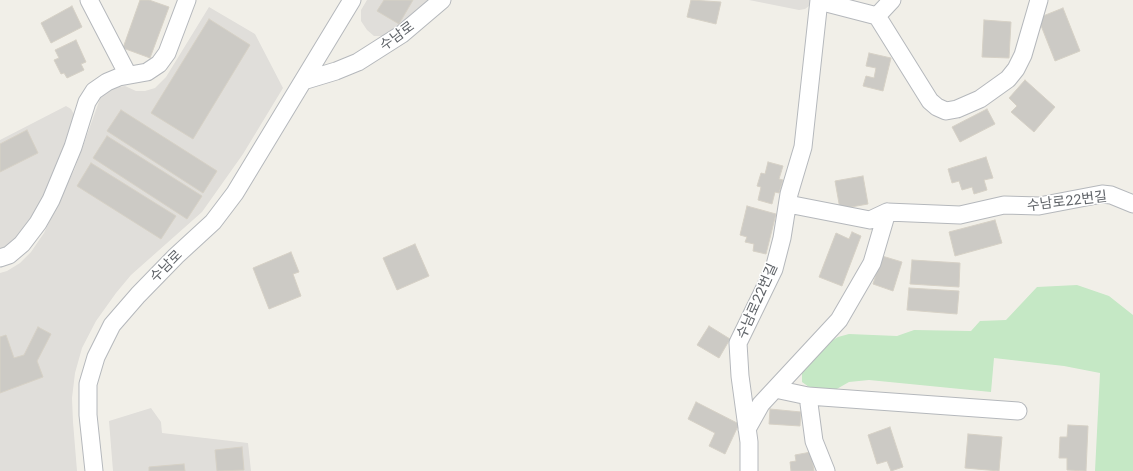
<!DOCTYPE html>
<meta charset="utf-8">
<style>
body{margin:0}
canvas{display:block;background:#f1efe8}
</style>
<canvas width="1133" height="471"></canvas>
<script>
const c = document.querySelector('canvas').getContext('2d');
c.lineJoin = 'round';
function fill(path, color) { c.fillStyle = color; c.fill(path, 'evenodd'); }
const toPath = rows => new Path2D(rows.map(r => 'M' + r).join(''));
function trace(path, color, width, dash) { c.strokeStyle = color; c.lineWidth = width; c.lineCap = dash ? 'butt' : 'round'; c.setLineDash(dash || []); c.stroke(path); }
function write(font, color, halo, rows, align = 'center') {
  c.font = font + ' Lato,"Noto Sans KR",sans-serif'; c.lineWidth = 3; c.setLineDash([]); c.textBaseline = 'middle'; c.strokeStyle = halo; c.fillStyle = color; for (const [text, x, y, turn = 0] of rows) {
    c.save(); c.translate(x, y); c.rotate((+turn || 0) * Math.PI / 180); c.textAlign = isNaN(turn) ? turn : align; if (halo) c.strokeText(text, 0, 0); c.fillText(text, 0, 0); c.restore();
  }
}
const industrial = toPath([
 [367,0,434,0,386,36,374,36,367,30,361,21,361,10],
 [749,0,811,0,809,6,805,9,799,10],
 [209,7,255,34,283,88,243,154,202,212,131,275,116,293,96,321,82,348,75,373,72,398,73,422,77,471,0,471,0,273,7,271,20,263,31,252,44,233,75,168,101,96,108,89,117,87,125,86,136,91,145,91,155,88,166,77],
 [66,106,71,109,75,116,63,157,38,208,23,231,8,246,0,252,0,140],
 [151,408,161,422,162,433,248,443,251,471,113,471,109,421]
]);
const green = toPath([
 [1077,285,1109,296,1133,315,1133,471,1095,471,1100,373,1064,366,994,358,991,392,869,380,849,382,835,390,809,387,802,382,802,373,818,354,828,343,838,337,849,334,897,336,914,330,971,331,980,321,1006,320,1037,287]
]);
const building = toPath([
 [140,0,149,0,169,7,150,58,123,48,140,0],
 [384,0,413,0,399,24,377,11,384,0],
 [691,0,721,2,716,24,687,17,691,0],
 [72,6,82,27,51,43,41,23,72,6],
 [1063,8,1080,51,1055,61,1038,18,1063,8],
 [209,19,250,45,193,139,151,113,209,19],
 [984,20,1011,22,1009,58,982,57,984,20],
 [76,40,86,62,81,64,84,70,67,78,64,73,61,74,54,60,59,58,55,50,76,40],
 [869,53,891,58,883,91,863,86,866,76,874,78,876,68,866,66,869,53],
 [1025,80,1055,107,1034,132,1011,112,1017,106,1009,98,1025,80],
 [987,109,995,124,960,142,952,127,987,109],
 [121,110,217,171,203,193,107,131,121,110],
 [27,130,38,153,0,172,0,144,27,130],
 [107,136,202,196,187,219,93,158,107,136],
 [986,157,993,178,984,180,987,190,974,194,972,187,962,190,959,181,952,183,948,169,986,157],
 [768,162,783,166,779,179,783,180,779,193,775,192,772,204,758,200,761,187,757,186,761,173,765,174,768,162],
 [91,163,176,216,161,239,77,186,91,163],
 [863,176,868,204,840,209,835,181,863,176],
 [747,206,776,214,766,254,753,251,754,244,745,242,747,237,740,235,747,206],
 [995,220,1002,243,955,256,949,232,995,220],
 [852,232,861,236,842,286,819,277,836,233,849,239,852,232],
 [415,244,429,276,397,290,383,258,415,244],
 [291,252,299,272,293,274,301,296,269,309,253,268,291,252],
 [882,256,902,262,893,291,873,284,882,256],
 [912,260,960,263,959,287,910,284,912,260],
 [909,288,959,291,957,314,907,310,909,288],
 [709,326,730,339,719,358,697,345,709,326],
 [38,327,51,334,37,361,43,377,0,393,0,337,6,335,14,358,24,355,38,327],
 [696,402,739,424,725,454,709,446,715,433,688,419,696,402],
 [770,409,801,412,800,426,769,424,770,409],
 [1068,425,1088,426,1086,471,1067,470,1067,458,1059,458,1060,437,1067,437,1068,425],
 [890,427,903,467,891,471,887,461,877,464,868,435,890,427],
 [968,434,1002,437,999,471,965,468,968,434],
 [242,447,244,470,217,471,215,450,242,447],
 [811,452,814,471,791,471,790,462,796,461,795,455,811,452],
 [184,464,185,471,149,471,149,467,184,464]
]);
const minor = toPath([
 [89,0,128,75],
 [819,1,877,16,892,0],
 [877,16,930,101,937,107,946,111,957,109,980,99,1008,79,1016,69,1023,55,1039,0],
 [303,81,336,71,358,62,402,34,442,0],
 [788,204,870,220,887,212,960,215,1004,205,1039,206,1102,194,1111,195,1133,204],
 [0,258,9,255,22,244,38,223,51,200,73,147,87,102,94,91,107,82,119,77,147,72,159,64,167,53,187,0],
 [775,389,808,396,1018,411],
 [808,396,814,441,826,471],
 [747,429,761,404,839,320,872,263,887,212],
 [94,471,88,415,88,384,96,357,112,325,138,295,176,256,213,222,235,193,352,0],
 [749,471,749,442,740,376,738,343,774,269,782,238,789,194,803,147,819,0]
]);
const streetNames = [
 ["수남로",397,36,-36],
 ["수남로22번길",1067,201,-7],
 ["수남로",166,266,-45],
 ["수남로22번길",757,301,-66]
];
fill(industrial, '#e0deda');
fill(green, '#c5e8c5');
fill(building, '#cccac5');
trace(building, '#d6d1c6', 1);
trace(minor, '#b5b8bc', 19);
trace(minor, '#fff', 17);
write('14px', '#5f6368', '#fff', streetNames);
</script>
